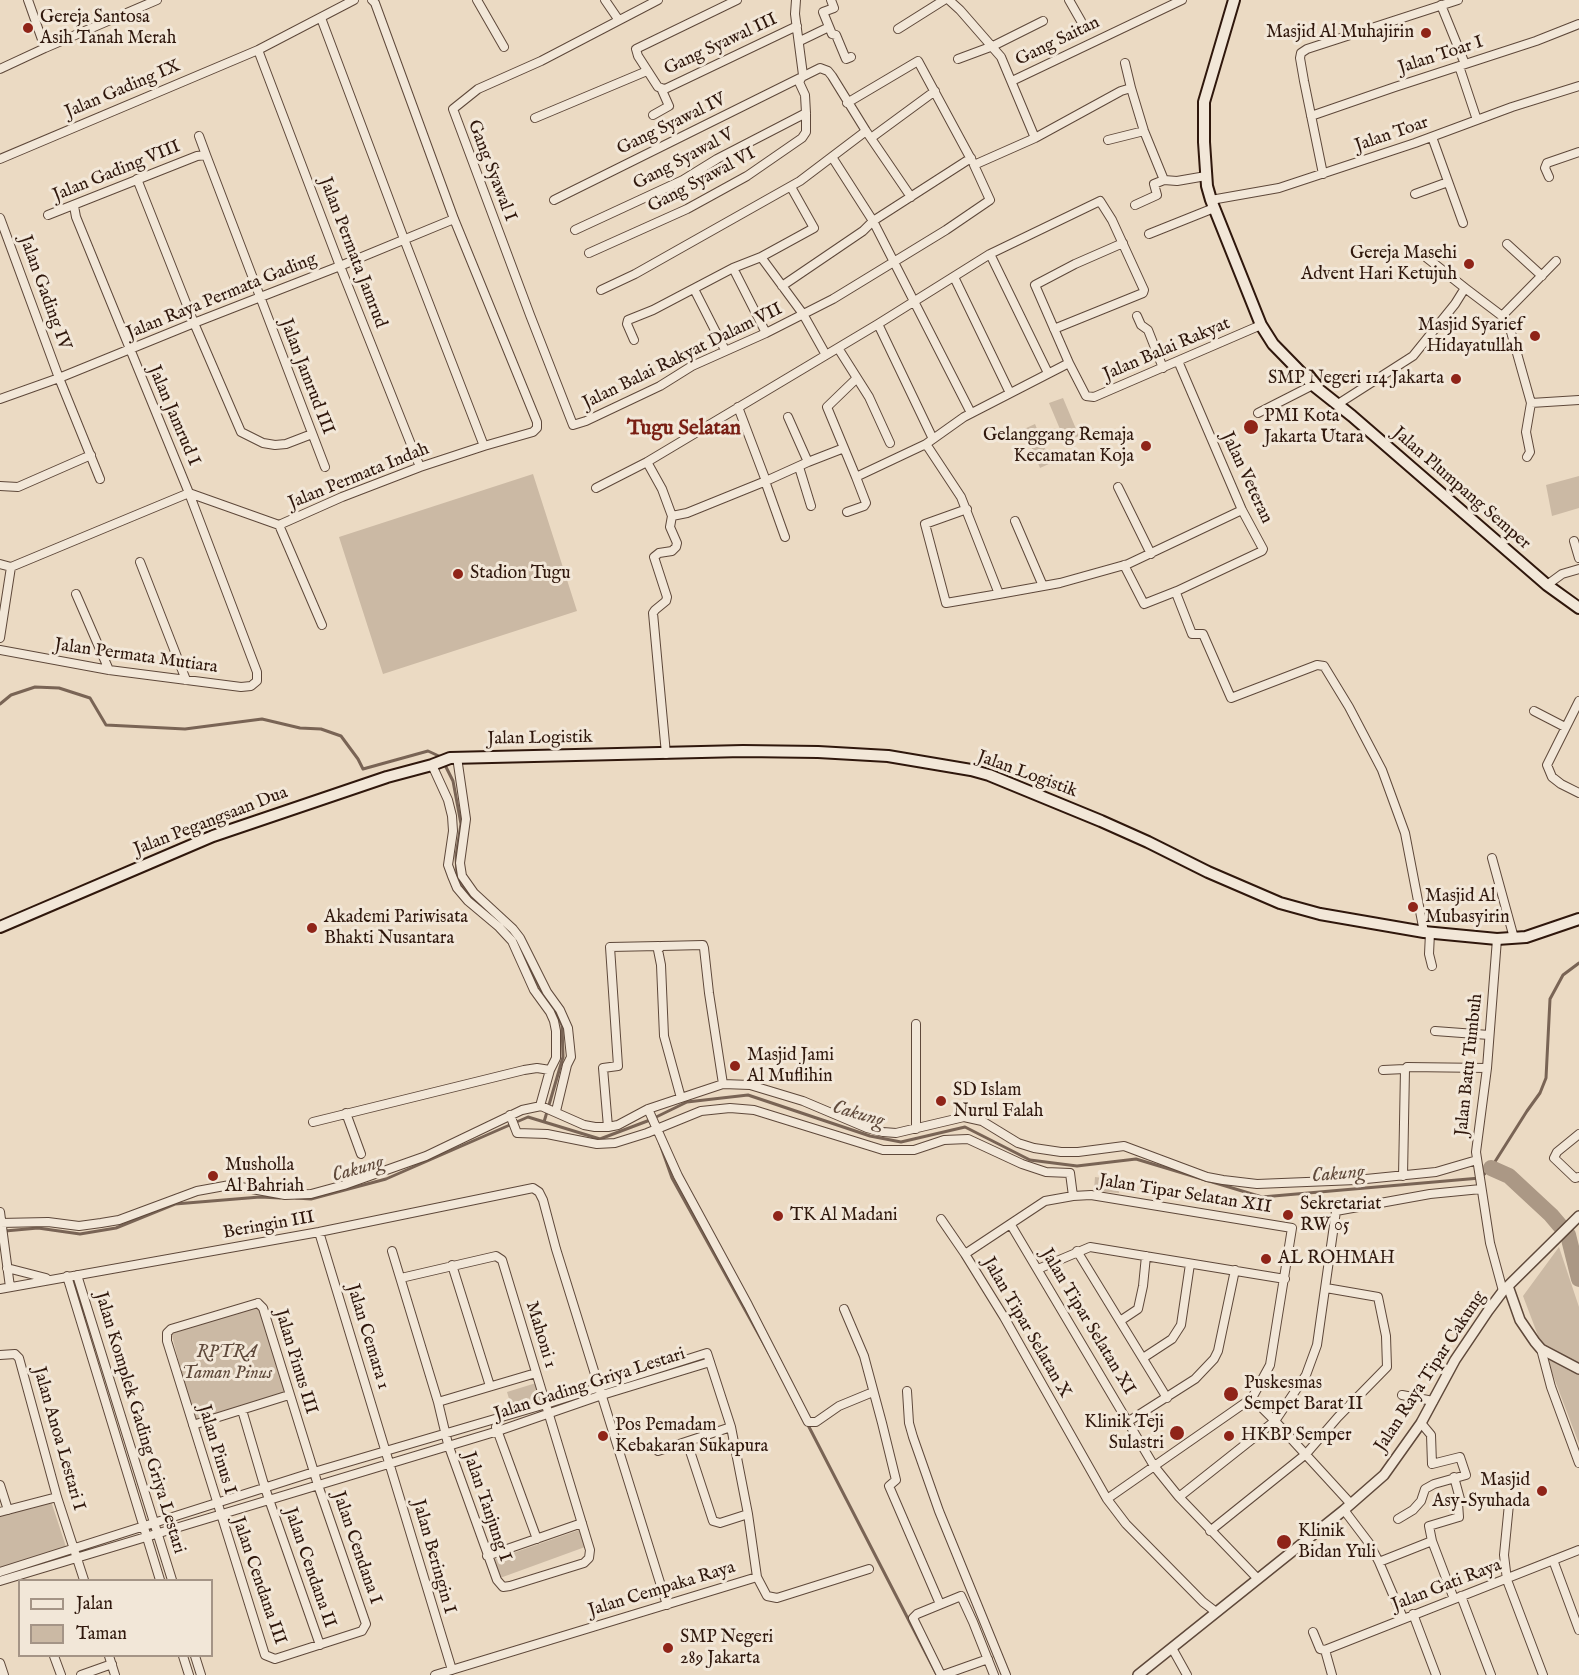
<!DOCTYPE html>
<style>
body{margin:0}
#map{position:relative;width:1579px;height:1675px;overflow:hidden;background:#ebdac3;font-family:"IM FELL English",serif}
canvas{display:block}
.legend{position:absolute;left:18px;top:1579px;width:195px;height:78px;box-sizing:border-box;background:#f2e7d8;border:2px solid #a49486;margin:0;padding:8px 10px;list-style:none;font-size:18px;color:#2f170c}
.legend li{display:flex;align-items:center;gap:12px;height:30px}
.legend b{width:30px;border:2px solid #a49486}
</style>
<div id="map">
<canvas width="1579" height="1675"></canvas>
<ul class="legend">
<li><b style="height:8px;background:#f2e7d8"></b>Jalan</li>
<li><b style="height:16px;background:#cbb9a4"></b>Taman</li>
</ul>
</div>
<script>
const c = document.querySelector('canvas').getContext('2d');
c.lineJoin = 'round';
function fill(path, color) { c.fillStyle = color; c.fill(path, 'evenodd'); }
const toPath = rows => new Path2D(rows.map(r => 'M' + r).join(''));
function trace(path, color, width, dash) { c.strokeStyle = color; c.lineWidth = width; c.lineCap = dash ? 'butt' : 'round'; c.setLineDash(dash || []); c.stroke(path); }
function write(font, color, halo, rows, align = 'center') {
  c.font = font + ' "IM FELL English",serif'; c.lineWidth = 6; c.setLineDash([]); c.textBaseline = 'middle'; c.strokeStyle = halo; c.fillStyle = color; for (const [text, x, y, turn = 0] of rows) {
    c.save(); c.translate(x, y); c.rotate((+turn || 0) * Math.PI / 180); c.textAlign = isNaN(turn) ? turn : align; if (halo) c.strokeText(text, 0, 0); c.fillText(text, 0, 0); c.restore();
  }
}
const green = toPath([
 [1063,398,1079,436,1065,441,1049,403],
 [1035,424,1051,463,1040,468,1024,429],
 [533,474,577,611,383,674,339,537],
 [1579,476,1579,508,1552,516,1546,485],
 [1095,1177,1120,1180,1119,1193,1094,1191],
 [1559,1247,1579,1307,1579,1444,1523,1296],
 [260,1307,285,1392,194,1421,171,1332],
 [536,1383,542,1403,513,1412,507,1392],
 [51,1501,67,1550,0,1571,0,1515],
 [579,1530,585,1547,500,1578,493,1560]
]);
const stream = toPath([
 [0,704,11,695,35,687,59,688,90,698,106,725,185,729,262,719,300,728,321,729,341,736,358,759,363,769,428,751,441,757],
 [444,763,453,781,461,824,456,856,457,876,468,894,513,934,534,978,543,992],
 [544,1122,563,1057,562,1025,551,1003],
 [660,1144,672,1178,769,1353],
 [296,1198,311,1199,386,1179,528,1117,600,1139,650,1120,687,1102,748,1095,870,1136,901,1142,965,1127,1030,1160,1077,1166,1136,1159,1262,1197,1480,1178,1491,1168,1527,1111,1540,1093,1546,1078,1550,999,1563,975,1579,963],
 [5,1231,38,1228,80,1234,116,1228,175,1204,260,1197,280,1198],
 [808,1425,937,1675]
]);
const river = toPath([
 [1491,1168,1509,1176,1551,1215,1568,1235,1579,1279]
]);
const minor = toPath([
 [28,0,45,48],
 [477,0,504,47],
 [605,0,618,19],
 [658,0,541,61,478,89,453,109,530,315,573,425,586,421,660,386,692,366,766,333,833,299,946,230,990,200,974,165,1035,138,1121,91,1131,88,1144,131,1164,180,1177,181,1206,176],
 [737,0,636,49,638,56,658,87,665,89,797,26],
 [831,0,834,8,823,12,832,34,836,35,846,59,851,57],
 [949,0,960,10,1001,57,1035,138],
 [1069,0,1081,21],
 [1441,5,1465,64],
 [321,18,404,239,484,446],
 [898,29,944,0],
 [800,41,829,27],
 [258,50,340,266,420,467],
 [958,59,993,46,1043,21],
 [1125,63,1131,88],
 [1459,66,1477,120],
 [0,69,45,48,157,0],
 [1012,81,1182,0],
 [847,103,918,61,972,161],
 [653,115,669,106,661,88],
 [1311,116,1395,87,1536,41,1579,24],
 [535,118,647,71],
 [199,136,206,155],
 [1432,137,1463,223],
 [871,138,935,91],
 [1108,140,1144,131],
 [832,157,873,221,971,413],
 [0,159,258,50,354,0],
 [1323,174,1304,81,1300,58,1301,53,1307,49,1458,0],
 [1549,177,1545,168,1547,163,1579,152],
 [137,179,194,323,241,432,263,443,275,445,286,444,312,434],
 [1415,194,1448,182],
 [554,200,820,68,828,71,832,76,866,131,911,197],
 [1211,200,1279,188,1415,143,1512,107,1579,86],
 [1135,205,1157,195,1154,184,1164,180],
 [48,215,197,156,206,155,325,467],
 [0,218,59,378,100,479],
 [575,230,683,180,717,159,806,113],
 [1149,234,1214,208],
 [1507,244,1542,276],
 [589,253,687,209,747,176,802,138,806,132,806,113,805,95,799,82,803,75,795,14,796,0],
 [990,254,1048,373],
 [1422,254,1465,288],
 [761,257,803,314,826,355],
 [733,268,766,333],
 [954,277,1010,393],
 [782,286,863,231,873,221,971,158],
 [694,289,725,350],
 [601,290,635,274,800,181,866,131],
 [1137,316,1141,325,1148,330,1163,368],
 [1502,316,1556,261],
 [878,324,933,439],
 [634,340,627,324,628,320,653,310,733,268,761,257,814,228,791,187],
 [838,348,869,397,890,443],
 [1178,361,1242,510,1263,549,1262,551,1177,591,1176,593,1192,634,1203,634,1231,698,1317,665,1324,666,1349,707,1382,770,1405,833,1424,932],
 [1069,363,1035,285,1075,264,1123,243],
 [0,399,59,378,194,323,340,266,454,219],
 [1338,404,1413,356,1455,304,1465,288,1502,316,1509,325,1531,403,1579,400],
 [738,407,766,481,808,462,844,448,856,477,926,444],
 [1258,413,1313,385],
 [788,417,808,462],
 [844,448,827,407,857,378],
 [1527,457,1530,452,1526,432,1531,403],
 [647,462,662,489,672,516,687,513,766,481],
 [799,467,811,506],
 [765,481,785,537],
 [0,486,18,487,91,455],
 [1118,487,1151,554],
 [596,488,647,462,878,324,990,254,1100,201,1112,220,1144,290,1143,293,1054,329],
 [967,509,925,524,946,603,999,594],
 [1242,510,1128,564,1060,583,999,594,961,497,926,444,964,417,1069,363,1086,396,1094,397,1261,325],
 [847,512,864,506,866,503,856,477],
 [1015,521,1043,586],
 [279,525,322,625],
 [1574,541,1579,558],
 [140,562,186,680],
 [0,564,11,567,189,493,279,525,342,497,420,467,484,446,533,432,537,428,537,422,454,219,375,3,372,0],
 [1124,565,1144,604,1177,591],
 [1547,585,1562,574,1579,569],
 [76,594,109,670],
 [0,638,11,567],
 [0,650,109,670,241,687,251,686,257,681,257,672,189,493,76,217,74,206],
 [1579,701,1547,765,1552,777,1561,784,1579,793],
 [1534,711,1565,727],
 [666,754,653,613,655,610,666,601,667,597,654,557,659,553,672,551,676,547,677,543,670,527,672,516],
 [457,757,466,819,460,863,462,876,474,893,513,929,520,938,547,992,560,1010,568,1028,571,1057,567,1065,556,1111],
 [432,765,448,800,452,816,453,831,448,865,452,876,457,888,468,901,499,927,512,941,534,990,550,1012,554,1021,556,1031,556,1058,550,1070,540,1106],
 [1492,858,1514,938],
 [1430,933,1429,954,1432,966],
 [1497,939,1487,1068,1476,1152,1490,1243,1503,1291],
 [916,1024,916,1129],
 [1435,1031,1489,1035],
 [1383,1070,1405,1069],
 [681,1098,664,1036,661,965,658,950,661,946,703,945,704,948,709,993,723,1084],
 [648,1109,678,1176,748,1305,808,1422,816,1422,839,1406,873,1392],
 [346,1113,361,1154],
 [510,1115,517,1133,547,1134,597,1144,615,1143,647,1133,701,1111,730,1108,754,1110,883,1150,914,1150,944,1140,968,1139,1022,1164,1046,1172,1070,1173,1073,1196],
 [313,1122,524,1070,537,1068,550,1070],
 [608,1127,603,1068,618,1066,610,947,659,946],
 [1579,1134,1557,1152,1554,1158,1575,1178,1579,1177],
 [1403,1176,1405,1069,1407,1067,1487,1068],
 [0,1212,10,1287],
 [941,1219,965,1254,1004,1317,1107,1499,1126,1524,1203,1602,1216,1612],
 [0,1223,48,1222,79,1226,101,1223,119,1220,197,1191,230,1185,285,1195,311,1194,344,1185,426,1156,522,1110,541,1106,584,1125,595,1127,608,1127,618,1125,648,1109,723,1084,750,1085,803,1101,867,1128,883,1132,896,1133,964,1117,982,1121,1018,1143,1034,1148,1061,1152,1078,1152,1124,1146,1207,1177,1223,1180,1257,1184,1356,1180,1436,1172,1477,1160],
 [1011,1225,1154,1466,1179,1497,1257,1578],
 [319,1232,452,1670],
 [392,1251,438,1402,448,1444,497,1580,503,1587,510,1586,584,1563,589,1558,590,1550,502,1260,496,1256,401,1278],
 [1077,1251,1167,1398],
 [965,1254,1045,1201,1073,1196,1091,1195,1292,1228,1270,1365,1252,1398,1107,1499],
 [452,1265,490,1386],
 [7,1268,46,1278],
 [1038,1269,1090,1247,1285,1279],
 [77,1275,172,1580],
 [67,1276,160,1580],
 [0,1289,319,1232,533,1188,539,1192,543,1200,556,1249,667,1605],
 [258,1303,263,1308,318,1485,366,1624,362,1631,275,1659,265,1655,167,1341,167,1333,171,1329,258,1303],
 [844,1309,864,1356,882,1423,896,1480,889,1486,940,1604],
 [1120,1321,1138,1309,1143,1286,1146,1256],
 [1541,1349,1551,1387,1579,1463],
 [0,1355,15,1354,19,1358,57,1497,84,1580],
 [1143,1358,1172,1339,1181,1325,1190,1264],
 [907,1391,909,1423,913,1437,939,1511,1006,1675],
 [1402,1395,1433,1401],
 [1252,1398,1275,1421,1351,1504],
 [438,1402,536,1373],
 [242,1410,265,1488,320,1645],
 [1129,1421,1195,1379,1214,1359,1218,1351,1235,1270],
 [193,1425,289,1395],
 [496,1427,537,1539],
 [687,1442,713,1521,720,1523,748,1514],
 [658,1451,731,1427],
 [0,1485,8,1510],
 [1179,1497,1275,1421,1306,1375,1317,1345,1336,1211,1430,1194,1481,1189],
 [1509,1504,1504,1555,1507,1580,1543,1675],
 [1344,1510,1369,1543,1379,1562,1403,1618],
 [0,1512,57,1497],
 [1398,1519,1413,1510,1421,1501,1425,1489,1434,1484,1466,1475,1460,1457,1432,1464,1431,1435,1421,1423],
 [1210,1531,1306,1454,1338,1417,1387,1367,1386,1336,1378,1297,1326,1288],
 [1432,1541,1454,1599],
 [487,1556,582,1523],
 [1553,1560,1579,1630],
 [1379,1562,1432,1541,1429,1526,1459,1517,1458,1503,1460,1499,1454,1477],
 [0,1572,314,1472,546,1404,707,1353,731,1427,748,1514,757,1577,767,1596,777,1598,869,1569],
 [0,1581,498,1431,602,1395,710,1362],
 [1461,1596,1491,1675],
 [1413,1614,1436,1675],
 [1313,1632,1320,1649,1325,1650],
 [1172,1648,1187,1675],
 [1325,1650,1579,1550],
 [1325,1650,1332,1675],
 [54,1656,61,1675],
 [109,1656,115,1675],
 [183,1656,189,1675],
 [195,1656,201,1675],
 [0,1663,4,1675],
 [81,1675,112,1664],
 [435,1675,757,1577],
 [941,1675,913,1618,917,1614,961,1596,973,1622,994,1675],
 [943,1675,988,1659]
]);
const tertiary = toPath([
 [1508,1286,1520,1320,1535,1342,1541,1349,1579,1369],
 [1138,1675,1344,1510,1384,1475,1421,1423,1455,1360,1488,1311,1503,1291,1579,1216]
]);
const secondary = toPath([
 [1234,0,1204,102,1204,142,1207,186,1211,200,1261,325,1273,344,1313,385,1352,416,1547,585,1579,608],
 [0,927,213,836,387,777,432,765,450,758,743,751,818,752,888,756,971,770,989,775,1101,821,1148,842,1208,872,1280,903,1320,914,1424,932,1497,939,1526,937,1579,919]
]);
const markers = [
 [28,28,6,"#8f2418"],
 [1426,33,6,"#8f2418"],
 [1469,264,6,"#8f2418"],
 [1535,336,6,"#8f2418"],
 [1456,379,6,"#8f2418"],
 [1251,427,8,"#8f2418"],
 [1146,446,6,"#8f2418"],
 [458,574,6,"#8f2418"],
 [1413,907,6,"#8f2418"],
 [312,928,6,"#8f2418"],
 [735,1066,6,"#8f2418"],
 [941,1101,6,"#8f2418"],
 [213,1176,6,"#8f2418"],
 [1288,1215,6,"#8f2418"],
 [778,1216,6,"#8f2418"],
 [1266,1259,6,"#8f2418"],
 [1231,1394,8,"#8f2418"],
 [1177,1433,8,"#8f2418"],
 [603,1436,6,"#8f2418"],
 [1229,1436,6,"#8f2418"],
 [1542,1491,6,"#8f2418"],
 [1284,1542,8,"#8f2418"],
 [668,1648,6,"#8f2418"]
];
const poiNames = [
 ["Gereja Santosa",40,18],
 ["Asih Tanah Merah",40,39],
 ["Masjid Al Muhajirin",1414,33,"right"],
 ["Gereja Masehi",1457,254,"right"],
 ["Advent Hari Ketujuh",1457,275,"right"],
 ["Masjid Syarief",1523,326,"right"],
 ["Hidayatullah",1523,347,"right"],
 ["SMP Negeri 114 Jakarta",1444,379,"right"],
 ["PMI Kota",1264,417],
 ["Jakarta Utara",1264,438],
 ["Gelanggang Remaja",1134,436,"right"],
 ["Kecamatan Koja",1134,457,"right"],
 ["Stadion Tugu",470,574],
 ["Masjid Al",1425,897],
 ["Mubasyirin",1425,918],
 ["Akademi Pariwisata",324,918],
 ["Bhakti Nusantara",324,939],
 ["Masjid Jami",747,1056],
 ["Al Muflihin",747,1077],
 ["SD Islam",953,1091],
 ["Nurul Falah",953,1112],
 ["Musholla",225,1166],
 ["Al Bahriah",225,1187],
 ["Sekretariat",1300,1205],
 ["RW 05",1300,1226],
 ["TK Al Madani",790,1216],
 ["AL ROHMAH",1278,1259],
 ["Puskesmas",1244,1384],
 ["Sempet Barat II",1244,1405],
 ["Klinik Teji",1164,1423,"right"],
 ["Sulastri",1164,1444,"right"],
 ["Pos Pemadam",615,1426],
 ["Kebakaran Sukapura",615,1447],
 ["HKBP Semper",1241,1436],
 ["Masjid",1530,1481,"right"],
 ["Asy-Syuhada",1530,1502,"right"],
 ["Klinik",1298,1532],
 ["Bidan Yuli",1298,1553],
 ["SMP Negeri",680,1638],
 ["289 Jakarta",680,1659]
];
const streetNames = [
 ["Gang Saitan",1058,42,-26],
 ["Gang Syawal III",721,45,-25],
 ["Jalan Toar I",1441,56,-18],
 ["Jalan Gading IX",123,90,-23],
 ["Gang Syawal IV",672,125,-26],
 ["Jalan Toar",1392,135,-19],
 ["Gang Syawal V",684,160,-28],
 ["Gang Syawal I",491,171,69],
 ["Jalan Gading VIII",117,172,-22],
 ["Gang Syawal VI",702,181,-28],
 ["Jalan Permata Jamrud",352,253,69],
 ["Jalan Gading IV",44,293,70],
 ["Jalan Raya Permata Gading",222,297,-22],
 ["Jalan Balai Rakyat",1167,350,-23],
 ["Jalan Balai Rakyat Dalam VII",683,357,-26],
 ["Jalan Jamrud III",306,377,69],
 ["Jalan Jamrud I",173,416,67],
 ["Jalan Permata Indah",359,477,-22],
 ["Jalan Veteran",1246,478,65],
 ["Jalan Plumpang Semper",1461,489,41],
 ["Jalan Permata Mutiara",136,657,8],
 ["Jalan Logistik",540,739,-1],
 ["Jalan Logistik",1027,775,20],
 ["Jalan Pegangsaan Dua",211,822,-21],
 ["Jalan Batu Tumbuh",1470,1065,-84],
 ["Jalan Tipar Selatan XII",1185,1195,9],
 ["Beringin III",269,1226,-10],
 ["Jalan Tipar Selatan XI",1087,1322,59],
 ["Jalan Tipar Selatan X",1026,1328,60],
 ["Mahoni 1",540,1335,73],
 ["Jalan Cemara 1",367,1337,73],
 ["Jalan Pinus III",295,1362,73],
 ["Jalan Raya Tipar Cakung",1431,1372,-57],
 ["Jalan Gading Griya Lestari",590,1385,-18],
 ["Jalan Komplek Gading Griya Lestari",139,1423,73],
 ["Jalan Anoa Lestari I",58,1439,74],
 ["Jalan Pinus I",216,1450,73],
 ["Jalan Tanjung I",486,1507,71],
 ["Jalan Cendana I",356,1548,71],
 ["Jalan Beringin I",433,1557,74],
 ["Jalan Cendana II",309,1568,71],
 ["Jalan Cendana III",258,1581,71],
 ["Jalan Gati Raya",1447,1586,-21],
 ["Jalan Cempaka Raya",662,1590,-17]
];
const parkNames = [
 ["RPTRA",227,1353],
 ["Taman Pinus",227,1374]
];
const waterNames = [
 ["Cakung",858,1115,16],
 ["Cakung",358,1170,-16],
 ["Cakung",1338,1175,-5]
];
const quarterNames = [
 ["Tugu Selatan",684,430]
];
fill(green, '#cbb9a4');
trace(stream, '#796455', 3);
trace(river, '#ab9885', 16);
trace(minor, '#5e483a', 10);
trace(tertiary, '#5e483a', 12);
trace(secondary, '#2f170c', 14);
trace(minor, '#f2e7d8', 8);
trace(tertiary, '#f2e7d8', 9);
trace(secondary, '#f2e7d8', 10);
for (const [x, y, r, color] of markers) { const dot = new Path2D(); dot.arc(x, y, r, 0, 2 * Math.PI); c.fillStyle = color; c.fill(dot); trace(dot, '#f2e7d8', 2); }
write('18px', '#2f170c', '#f2e7d8', poiNames, 'left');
write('18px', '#2f170c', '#f2e7d8', streetNames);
write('italic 18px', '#5e483a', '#f2e7d8', parkNames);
write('italic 20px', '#614b3c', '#f2e7d8', waterNames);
write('bold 21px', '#7a1f14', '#f2e7d8', quarterNames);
</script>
